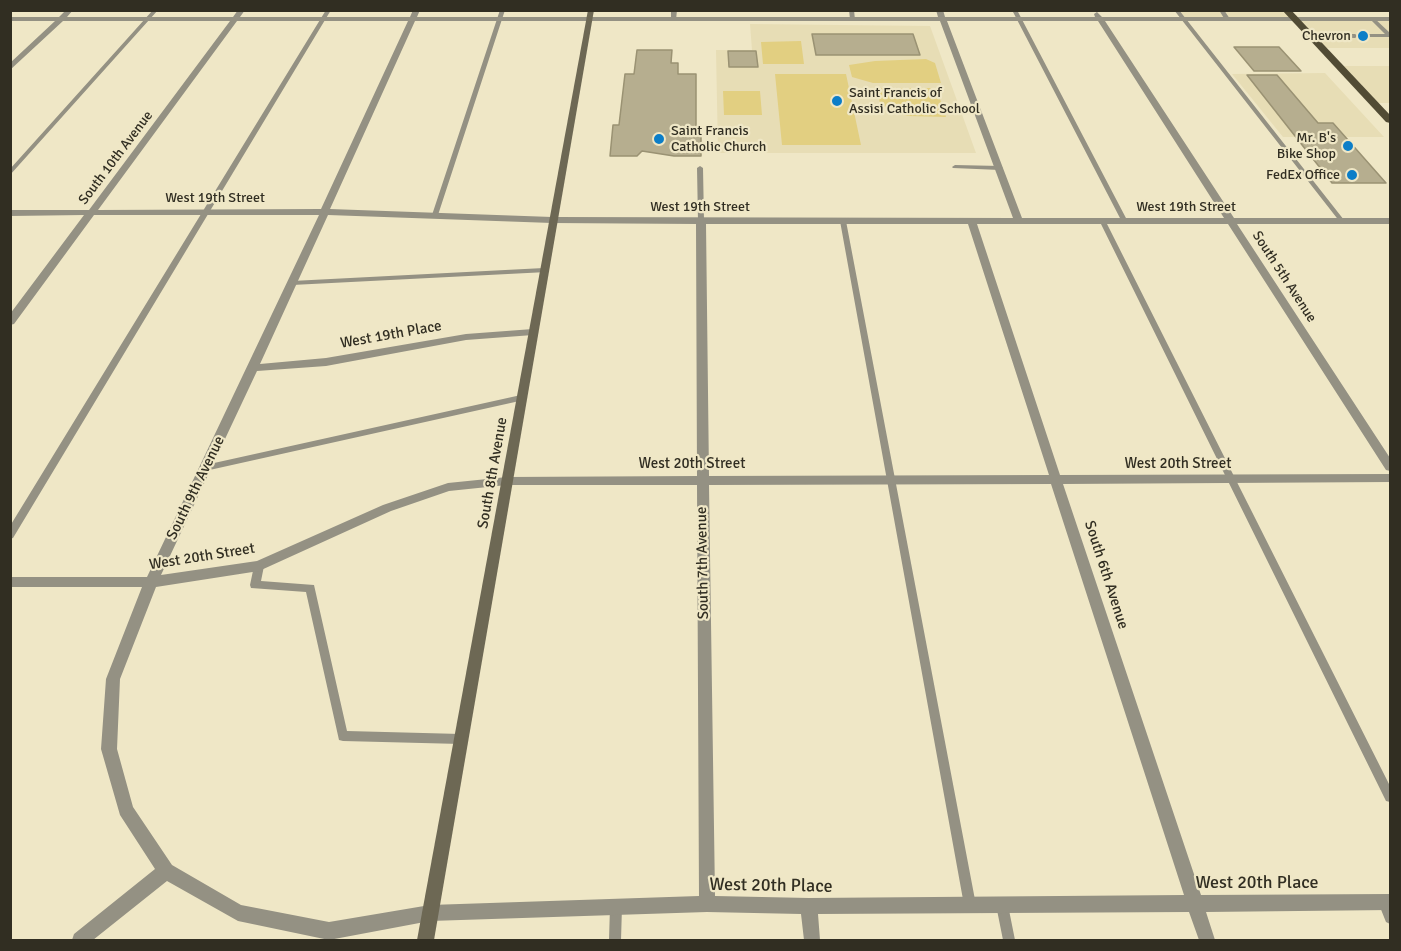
<!DOCTYPE html>
<style>
body{margin:0}
#map{position:relative;width:1401px;height:951px;overflow:hidden;background:#efe7c6;font-family:Signika,sans-serif}
canvas{display:block}
.frame{position:absolute;inset:0;border:12px solid #312e22;pointer-events:none}
</style>
<div id="map">
<canvas width="1401" height="951"></canvas>
<div class="frame"></div>
</div>
<script>
const c = document.querySelector('canvas').getContext('2d');
c.lineJoin = 'round';
function fill(path, color) { c.fillStyle = color; c.fill(path, 'evenodd'); }
const toPath = rows => new Path2D(rows.map(r => 'M' + r).join(''));
function trace(path, color, width, dash) { c.strokeStyle = color; c.lineWidth = width; c.lineCap = dash ? 'butt' : 'round'; c.setLineDash(dash || []); c.stroke(path); }
function write(font, color, halo, rows, align = 'center') {
  c.font = font + ' Signika,sans-serif'; c.lineWidth = 4.5; c.setLineDash([]); c.textBaseline = 'middle'; c.strokeStyle = halo; c.fillStyle = color; for (const [text, x, y, turn = 0] of rows) {
    c.save(); c.translate(x, y); c.rotate((+turn || 0) * Math.PI / 180); c.textAlign = isNaN(turn) ? turn : align; if (halo) c.strokeText(text, 0, 0); c.fillText(text, 0, 0); c.restore();
  }
}
const built = toPath([
 [1286,10,1294,19,1390,19,1390,48,1324,48,1340,66,1390,66,1390,103,1375,103,1295,19,1182,19,1176,11],
 [750,24,930,26,976,153,718,153,716,50,752,50],
 [1325,73,1384,137,1283,137,1232,74]
]);
const green = toPath([
 [801,41,804,64,763,64,761,42],
 [926,59,935,63,941,83,873,83,852,77,849,65,875,61],
 [775,74,846,74,861,145,782,145],
 [876,88,932,88,937,90,946,117,908,116,891,112,880,103],
 [723,91,760,91,762,115,724,115]
]);
const building = toPath([
 [812,34,913,34,920,55,816,55,812,34],
 [1234,47,1279,47,1301,71,1254,71,1234,47],
 [637,50,672,50,671,63,678,63,678,74,696,74,696,126,701,126,701,156,674,156,642,151,637,156,610,156,613,125,619,125,625,74,634,74,637,50],
 [728,51,756,51,758,67,729,67,728,51],
 [1247,75,1277,75,1318,123,1333,123,1386,183,1332,183,1247,75]
]);
const lane = toPath([
 [153,10,158,10,10,175,10,169,153,10],
 [326,10,331,10,13,538,10,539,10,526,326,10],
 [500,10,505,10,438,215,437,216,433,216,432,215,500,10],
 [671,10,677,10,676,20,671,19,671,10],
 [849,10,854,10,855,20,850,19,849,10],
 [1012,10,1017,10,1127,220,1126,221,1122,221,1121,220,1012,10],
 [1174,10,1179,10,1344,220,1344,222,1340,222,1174,10],
 [1219,10,1224,10,1230,19,1229,20,1225,20,1219,10],
 [1373,17,1390,33,1390,37,1367,37,1366,36,1369,34,1385,34,1371,20,1371,18,1373,17],
 [1311,34,1355,34,1358,36,1355,38,1309,37,1308,36,1311,34],
 [955,165,1000,166,1003,168,1000,170,953,168,952,167,955,165],
 [700,166,703,168,704,221,701,223,698,221,697,168,700,166],
 [1102,218,1105,220,1390,786,1390,802,1386,801,1099,220,1102,218],
 [843,219,846,221,976,905,974,909,970,911,966,909,964,905,840,221,843,219],
 [544,268,547,268,547,272,292,285,288,283,292,281,544,268],
 [521,395,525,398,524,400,205,471,201,468,205,465,521,395],
 [259,562,262,563,264,566,261,581,314,585,347,731,461,734,465,735,467,739,465,743,461,744,343,741,339,740,306,592,251,588,250,585,254,566,256,563,259,562],
 [1384,896,1388,898,1390,903,1390,924,1386,922,1378,902,1380,898,1384,896],
 [1002,899,1006,901,1008,905,1015,940,1003,940,996,905,998,901,1002,899],
 [616,901,620,903,622,907,621,940,609,940,610,907,612,903,616,901]
]);
const street = toPath([
 [66,10,73,10,67,17,233,17,238,10,245,10,240,17,410,17,413,10,420,10,417,17,938,17,936,10,943,10,945,17,1095,17,1094,14,1097,12,1102,17,1390,17,1390,21,1105,21,1234,218,1390,218,1390,224,1237,224,1390,458,1390,471,1386,470,1228,224,977,224,1060,475,1390,474,1390,482,1063,484,1201,895,1390,894,1390,910,1206,912,1215,940,1199,940,1189,912,818,914,820,940,804,940,801,914,707,912,430,921,329,940,238,921,167,881,93,940,72,940,74,934,155,869,120,815,101,749,106,679,142,587,10,587,10,577,147,577,319,215,94,215,14,324,10,325,10,314,84,215,10,216,10,210,89,210,230,21,63,21,10,70,10,63,55,21,10,21,10,17,59,17,66,10],
 [237,21,408,21,321,209,98,210,237,21],
 [415,21,940,21,1013,218,552,217,330,209,415,21],
 [947,21,1098,21,1224,218,1022,218,947,21],
 [328,215,552,223,696,224,697,476,507,477,448,483,383,505,257,561,161,575,257,371,326,366,466,340,533,335,538,332,533,329,466,334,326,358,260,364,328,215],
 [706,224,968,224,1049,475,709,476,706,224],
 [1051,484,1184,895,809,898,715,896,709,485,1051,484],
 [507,485,697,485,699,896,430,905,329,922,241,905,172,865,133,807,117,749,120,679,156,587,259,571,391,511,449,491,507,485]
]);
const secondary = toPath([
 [588,10,594,10,434,940,417,940,588,10]
]);
const primary = toPath([
 [1282,10,1291,10,1390,115,1390,123,1386,122,1282,10]
]);
const markers = [
 [1363,36,6,"#0c7ec8"],
 [837,101,6,"#0c7ec8"],
 [659,139,6,"#0c7ec8"],
 [1348,146,6,"#0c7ec8"],
 [1352,175,6,"#0c7ec8"]
];
const farPoinames = [
 ["Chevron",1351,36],
 ["Saint Francis of",849,93,"left"],
 ["Assisi Catholic School",849,109,"left"],
 ["Saint Francis",671,131,"left"],
 ["Catholic Church",671,147,"left"],
 ["Mr. B's",1336,138],
 ["Bike Shop",1336,154],
 ["FedEx Office",1340,175]
];
const farStreetnames = [
 ["South 10th Avenue",116,158,-53],
 ["West 19th Street",215,198],
 ["West 19th Street",700,207],
 ["West 19th Street",1186,207],
 ["South 5th Avenue",1284,277,57]
];
const streetNames = [
 ["West 19th Place",391,335,-10],
 ["West 20th Street",692,464],
 ["West 20th Street",1178,464],
 ["South 8th Avenue",493,473,-80],
 ["South 9th Avenue",196,488,-64],
 ["West 20th Street",202,557,-9],
 ["South 7th Avenue",703,563,-91],
 ["South 6th Avenue",1106,575,72]
];
const nearStreetnames = [
 ["West 20th Place",1257,883],
 ["West 20th Place",771,886,1]
];
fill(built, '#e7ddb5');
fill(green, '#e2cf81');
fill(building, '#b6ae8f');
trace(building, '#9a9273', 1.5);
fill(lane, '#949183');
fill(street, '#949183');
fill(secondary, '#6d6854');
fill(primary, '#514b34');
for (const [x, y, r, color] of markers) { const dot = new Path2D(); dot.arc(x, y, r, 0, 2 * Math.PI); c.fillStyle = color; c.fill(dot); trace(dot, '#efe7c6', 2); }
write('14px', '#312e22', '#efe7c6', farPoinames, 'right');
write('14px', '#312e22', '#efe7c6', farStreetnames);
write('15px', '#312e22', '#efe7c6', streetNames);
write('18px', '#312e22', '#efe7c6', nearStreetnames);
</script>
